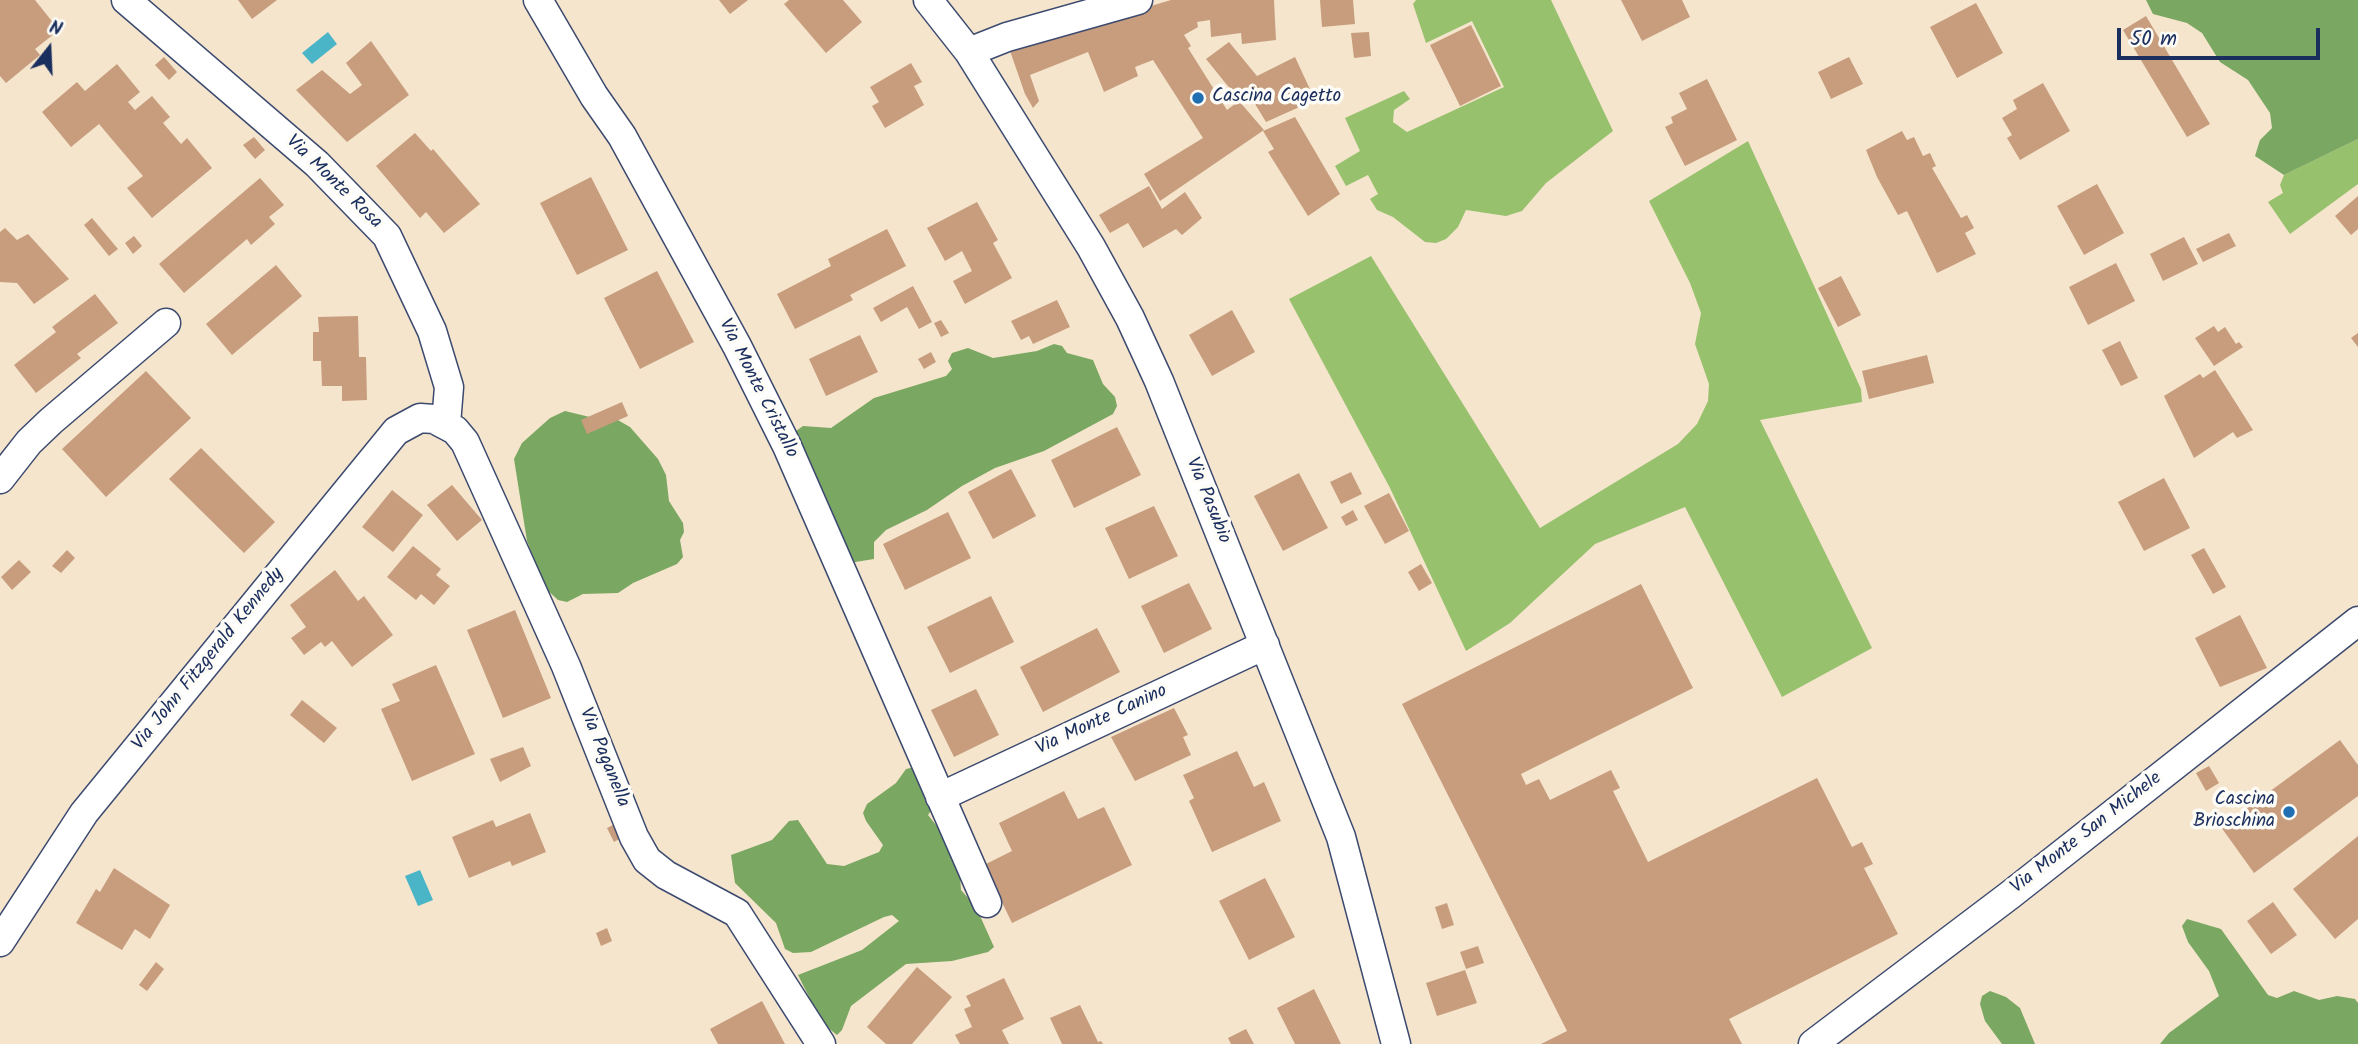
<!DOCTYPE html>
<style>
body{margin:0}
#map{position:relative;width:2358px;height:1044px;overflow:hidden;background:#f5e5cd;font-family:Kalam,sans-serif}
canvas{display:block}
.north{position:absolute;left:14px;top:14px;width:70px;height:70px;-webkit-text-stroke:5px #fdfcf7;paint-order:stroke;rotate:18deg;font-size:19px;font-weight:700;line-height:28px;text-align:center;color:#1b2f5e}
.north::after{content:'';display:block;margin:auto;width:24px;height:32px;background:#1b2f5e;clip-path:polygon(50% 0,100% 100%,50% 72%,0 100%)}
.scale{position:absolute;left:2117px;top:28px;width:203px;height:32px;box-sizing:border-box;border:4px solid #1b2f5e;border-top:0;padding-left:9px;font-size:21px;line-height:24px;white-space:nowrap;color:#1b2f5e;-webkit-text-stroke:5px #fdfcf7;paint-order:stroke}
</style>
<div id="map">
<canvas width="2358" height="1044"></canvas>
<div class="north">N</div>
<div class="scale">50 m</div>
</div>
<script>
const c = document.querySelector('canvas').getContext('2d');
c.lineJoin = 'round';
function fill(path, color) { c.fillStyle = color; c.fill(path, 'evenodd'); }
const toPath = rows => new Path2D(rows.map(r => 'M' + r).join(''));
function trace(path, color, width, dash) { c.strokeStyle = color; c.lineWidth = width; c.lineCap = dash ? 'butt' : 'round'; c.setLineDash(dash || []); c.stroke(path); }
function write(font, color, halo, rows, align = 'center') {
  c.font = font + ' Kalam,sans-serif'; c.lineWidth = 7; c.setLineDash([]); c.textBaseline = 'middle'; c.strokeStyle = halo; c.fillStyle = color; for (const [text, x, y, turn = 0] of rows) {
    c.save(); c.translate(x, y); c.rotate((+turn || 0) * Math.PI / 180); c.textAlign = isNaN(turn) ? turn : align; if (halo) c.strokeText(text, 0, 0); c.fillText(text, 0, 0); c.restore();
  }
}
const green = toPath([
 [1416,0,1551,0,1613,131,1546,183,1522,211,1506,216,1466,210,1458,227,1446,239,1436,243,1425,242,1393,217,1377,210,1370,199,1378,194,1368,175,1346,186,1335,166,1360,151,1345,118,1404,91,1410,99,1394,110,1393,122,1407,132,1504,87,1472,21,1426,43,1413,4],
 [2358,139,2358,184,2290,234,2268,202,2283,193,2280,185,2284,175],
 [1748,141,1861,389,1862,402,1760,420,1872,648,1782,697,1685,507,1595,544,1510,623,1466,651,1390,488,1289,299,1371,256,1540,528,1678,444,1697,424,1708,401,1709,384,1695,344,1701,313,1690,283,1649,201]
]);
const forest = toPath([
 [2146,0,2358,0,2358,139,2284,175,2255,156,2260,140,2272,128,2270,113,2248,80,2220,62,2202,33,2187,23,2153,14],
 [1054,344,1062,346,1067,353,1093,360,1103,384,1115,397,1117,406,1113,414,1044,451,995,468,962,486,927,510,886,530,874,542,874,559,849,563,791,447,796,431,803,426,831,428,874,398,946,376,952,369,948,361,952,353,968,348,993,358,1037,351],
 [565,411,598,419,616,419,630,427,658,459,666,475,669,501,683,523,684,532,680,540,683,557,677,564,633,583,618,593,583,594,567,602,558,600,545,588,527,541,514,459,522,443,550,418],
 [924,765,940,797,928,815,944,835,960,875,961,890,976,907,994,947,988,952,952,961,906,964,851,1006,842,1030,837,1035,822,1023,798,975,862,950,899,921,892,915,884,917,811,952,793,953,785,949,776,923,735,883,731,855,772,840,789,821,798,820,827,864,844,866,879,852,883,845,866,821,863,813,867,804,896,783,906,769],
 [2187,919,2221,929,2268,995,2277,998,2294,991,2319,1000,2337,996,2355,999,2358,1003,2358,1044,2160,1044,2169,1033,2219,996,2209,971,2188,942,2182,926],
 [1990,991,2006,997,2020,1008,2035,1044,2002,1044,1985,1021,1980,1004,1982,996]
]);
const water = toPath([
 [328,32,337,44,312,64,302,53],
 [420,870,433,900,418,906,405,876]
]);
const building = toPath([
 [0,0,35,0,59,30,35,49,40,55,6,83,0,76],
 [238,0,277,0,252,19],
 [719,0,748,0,730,14],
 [789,0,843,0,862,22,826,53,784,4],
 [1171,0,1274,0,1276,40,1242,44,1241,33,1211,37,1210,20,1197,22,1198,27,1184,35,1191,46,1188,48,1227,110,1239,101,1264,130,1160,201,1144,174,1203,138,1153,60,1135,67,1138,76,1104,92,1088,52,1030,75,1039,101,1033,108,1025,94,1009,48],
 [1320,0,1353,0,1355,24,1322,27],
 [1621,0,1682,0,1690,17,1642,41],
 [1976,3,2003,53,1957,78,1930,27],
 [2146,16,2210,124,2187,137,2123,30],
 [1471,25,1501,86,1460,106,1430,45],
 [1369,32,1371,56,1354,58,1351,33],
 [371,41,409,95,347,142,296,90,322,70,350,94,362,85,346,63],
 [1229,42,1257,76,1295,57,1315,100,1266,122,1249,94,1240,101,1206,59],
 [164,57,177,72,169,80,155,65],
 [1849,57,1863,84,1831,99,1818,72],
 [911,63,922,82,914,86,924,105,885,128,872,106,879,102,870,87],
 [117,64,140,92,128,102,135,110,152,96,170,117,163,123,181,144,187,138,212,168,152,218,127,188,143,176,99,124,71,147,42,112,77,82,85,91],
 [1707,79,1737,140,1685,166,1665,127,1673,123,1671,117,1687,109,1679,93],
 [2043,83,2070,131,2020,160,2007,138,2012,135,2002,118,2017,109,2013,100],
 [1295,117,1340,194,1308,216,1268,152,1274,149,1263,131],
 [1902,131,1907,140,1914,137,1923,156,1930,153,1936,166,1932,168,1961,218,1967,215,1974,228,1965,233,1976,254,1937,273,1907,211,1898,215,1877,177,1866,150],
 [415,133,431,151,433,149,480,204,444,233,426,212,420,218,376,166],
 [254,137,265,150,255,159,243,145],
 [591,177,628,250,577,275,540,203],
 [260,178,284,205,269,217,275,224,251,245,247,239,184,293,159,264],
 [2097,184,2124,233,2084,255,2057,206],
 [1149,186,1162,209,1185,192,1202,218,1182,235,1176,229,1143,248,1128,223,1110,233,1099,215],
 [2358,196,2358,229,2351,235,2335,216],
 [977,202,998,240,993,243,1012,278,965,304,953,281,972,271,962,251,945,261,927,228],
 [92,218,118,249,109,256,84,225],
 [5,228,17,240,28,234,69,279,34,304,17,283,0,282,0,232],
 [887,229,906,266,850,295,853,300,795,329,777,294,831,266,828,259],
 [2229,233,2236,246,2203,262,2196,249],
 [134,236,142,246,133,254,125,243],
 [2184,237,2198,264,2163,281,2150,254],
 [2116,263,2135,301,2088,325,2069,287],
 [276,265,302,296,232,355,206,324],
 [657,271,694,342,640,369,604,298],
 [1841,276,1861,315,1838,327,1818,288],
 [913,286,932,322,919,329,907,307,881,322,873,308],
 [95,294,118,323,77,354,81,358,36,393,14,365,56,332,52,327],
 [1057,300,1070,327,1033,344,1029,336,1021,340,1011,321],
 [1232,310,1255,352,1212,376,1189,335],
 [358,316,359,357,366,357,367,400,342,401,342,386,322,386,321,361,313,361,313,332,319,332,318,317],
 [941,320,949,333,941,337,934,323],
 [2214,326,2218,332,2225,327,2236,344,2239,342,2243,347,2214,366,2195,338],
 [2358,333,2358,347,2351,338],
 [860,335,878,372,826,396,809,359],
 [2120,341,2138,378,2121,386,2102,350],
 [931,352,936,362,924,369,918,359],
 [1927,355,1934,383,1869,399,1862,371],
 [2215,370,2253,430,2237,438,2233,432,2194,458,2164,396,2200,374,2203,378],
 [146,371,191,418,106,497,62,449],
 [622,402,628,416,587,434,581,420],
 [1117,427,1141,475,1074,508,1051,460],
 [201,448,275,522,244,553,169,479],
 [1011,469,1036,516,993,539,968,492],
 [1351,472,1362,494,1341,504,1330,482],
 [1299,473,1328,528,1283,551,1254,496],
 [2164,478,2190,528,2144,551,2118,502],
 [452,485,482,520,457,541,427,505],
 [392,490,423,515,393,552,362,527],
 [1389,493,1409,531,1385,544,1364,506],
 [1154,506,1178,556,1129,579,1105,528],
 [1353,510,1358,520,1346,526,1341,517],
 [948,512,971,558,905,590,883,544],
 [413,546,441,569,436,575,450,586,434,605,421,594,416,600,387,577],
 [2204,548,2226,587,2213,594,2191,555],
 [67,550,75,558,61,573,52,566],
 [19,560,31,572,12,590,1,577],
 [1421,564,1432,583,1419,591,1408,572],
 [335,570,358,601,364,596,393,635,352,667,332,641,325,647,321,642,304,655,291,638,306,627,290,605],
 [1189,583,1212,629,1164,653,1141,606],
 [1641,584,1693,688,1521,774,1526,785,1539,779,1550,800,1611,770,1620,788,1613,791,1648,862,1817,778,1852,847,1862,842,1873,864,1864,868,1898,934,1729,1019,1742,1044,1541,1044,1567,1031,1402,704],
 [991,596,1014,642,950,673,927,627],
 [515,610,551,698,503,718,467,630],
 [2240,615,2267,668,2220,687,2195,638],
 [1097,628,1120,672,1043,712,1020,667],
 [436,665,475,754,412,781,381,709,400,701,392,684],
 [976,689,999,735,954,757,931,710],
 [302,700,337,728,324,743,290,715],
 [1174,708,1188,735,1183,737,1191,755,1135,781,1111,737],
 [2340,740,2358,765,2358,796,2254,873,2221,827],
 [523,747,531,766,500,782,490,759],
 [1237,751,1254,787,1264,782,1281,821,1212,852,1189,801,1194,798,1183,775],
 [2209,766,2219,783,2206,791,2196,773],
 [1064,791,1078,819,1104,807,1132,865,1012,923,984,865,1012,851,999,823],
 [530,813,546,852,512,866,510,861,469,878,452,837,493,820,496,827],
 [617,823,624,836,614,842,607,828],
 [2358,836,2358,919,2335,939,2293,889],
 [114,868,170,905,150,939,135,929,122,950,76,923,96,889,100,892],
 [1265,878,1295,937,1249,960,1219,901],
 [2273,902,2297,935,2271,954,2247,921],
 [1447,903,1454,925,1442,929,1435,907],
 [607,928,612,941,601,946,596,933],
 [1478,946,1484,963,1466,969,1460,952],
 [156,962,164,969,147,991,139,985],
 [917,967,952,997,912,1044,886,1044,867,1027],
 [1465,970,1477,1003,1437,1016,1426,983],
 [1004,978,1024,1019,1002,1030,1009,1044,960,1044,955,1035,972,1027,964,1009,971,1006,966,996],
 [1314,989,1341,1044,1295,1044,1277,1008],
 [762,1001,785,1044,718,1044,710,1029],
 [1080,1005,1098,1042,1101,1041,1103,1044,1062,1044,1050,1018],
 [1246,1029,1254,1044,1231,1044,1228,1038]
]);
const street = toPath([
 [126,0,317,164,387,236,432,331,449,387,446,424],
 [538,0,594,96,622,136,737,346,787,446,987,903],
 [928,0,969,52,1091,247,1130,318,1159,381,1341,837,1396,1044],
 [969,52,1007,37,1138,0],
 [0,479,29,442,51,421,166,323],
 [940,797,1265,645],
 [0,942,84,813,396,431,420,418,434,419,455,430,465,442,566,666,634,837,647,860,666,875,737,913,821,1044],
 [1813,1044,2010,895,2358,621]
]);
const markers = [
 [1198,98,7,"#1f6fb2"],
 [2289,812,7,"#1f6fb2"]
];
const poiNames = [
 ["Cascina Cagetto",1212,98],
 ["Cascina",2275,801,"right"],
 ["Brioschina",2275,823,"right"]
];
const streetNames = [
 ["Via Monte Rosa",333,183,44],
 ["Via Monte Cristallo",757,389,63],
 ["Via Pasubio",1207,501,68],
 ["Via John Fitzgerald Kennedy",209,660,-51],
 ["Via Monte Canino",1102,721,-25],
 ["Via Paganella",603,758,68],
 ["Via Monte San Michele",2087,834,-38]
];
fill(green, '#98c16e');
fill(forest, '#7aa761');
fill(water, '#4ab5c7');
fill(building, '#c79d7d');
trace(street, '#3c4a6f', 31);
trace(street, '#fff', 28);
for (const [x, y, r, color] of markers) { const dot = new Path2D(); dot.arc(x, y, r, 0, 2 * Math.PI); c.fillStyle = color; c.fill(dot); trace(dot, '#fdfcf7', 2.5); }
write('19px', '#1b2f5e', '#fdfcf7', poiNames, 'left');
write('19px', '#1b2f5e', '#fdfcf7', streetNames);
</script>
